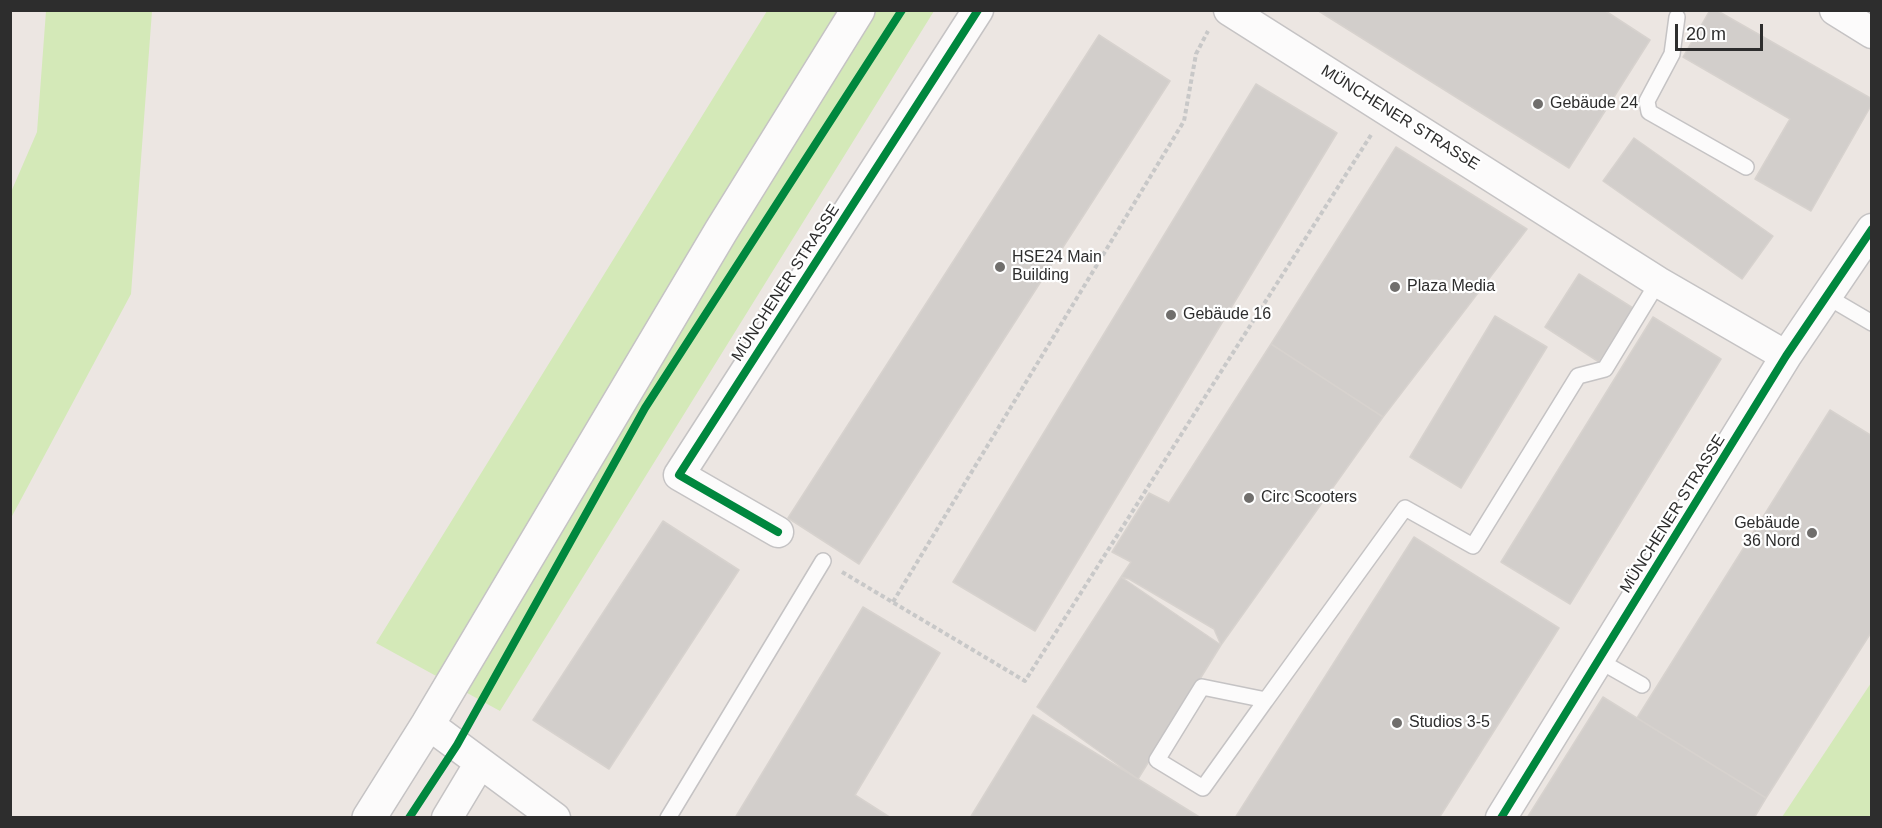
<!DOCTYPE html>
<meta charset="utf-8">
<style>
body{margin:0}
#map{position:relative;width:1882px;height:828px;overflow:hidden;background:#ece6e2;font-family:Arial,sans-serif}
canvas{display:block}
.frame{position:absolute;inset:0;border:12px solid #2d2d2d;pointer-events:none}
.scale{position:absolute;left:1675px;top:24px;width:88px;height:27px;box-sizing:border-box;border:3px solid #2d2d2d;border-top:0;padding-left:8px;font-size:18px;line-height:21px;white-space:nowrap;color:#2d2d2d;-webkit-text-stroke:4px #fff;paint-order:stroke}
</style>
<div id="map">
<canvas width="1882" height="828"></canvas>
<div class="frame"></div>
<div class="scale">20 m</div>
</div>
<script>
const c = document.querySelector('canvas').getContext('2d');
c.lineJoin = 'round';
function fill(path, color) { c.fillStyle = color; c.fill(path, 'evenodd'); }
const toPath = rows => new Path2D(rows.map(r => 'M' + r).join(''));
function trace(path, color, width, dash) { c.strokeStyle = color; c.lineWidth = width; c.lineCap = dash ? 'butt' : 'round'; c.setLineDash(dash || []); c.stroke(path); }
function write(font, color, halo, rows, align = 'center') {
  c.font = font + ' Arial,sans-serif'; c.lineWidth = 4.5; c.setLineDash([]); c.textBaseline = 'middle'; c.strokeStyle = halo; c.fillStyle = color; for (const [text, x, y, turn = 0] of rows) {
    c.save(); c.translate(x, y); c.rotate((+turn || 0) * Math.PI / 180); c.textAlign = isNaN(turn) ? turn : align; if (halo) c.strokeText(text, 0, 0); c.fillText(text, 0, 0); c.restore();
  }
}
const green = toPath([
 [46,11,152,11,131,294,11,518,11,192,37,132],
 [767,11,934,11,500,711,376,643],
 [1871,683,1871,817,1782,817]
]);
const building = toPath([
 [1317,10,1604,10,1650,40,1569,168,1317,10],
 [1710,10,1716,10,1872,99,1872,104,1811,211,1755,179,1790,119,1683,57,1710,10],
 [1099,35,1170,81,859,564,788,518,1099,35],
 [1256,84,1337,133,1035,631,953,582,1256,84],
 [1634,138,1773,236,1742,279,1603,181,1634,138],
 [1396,147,1527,229,1383,417,1271,344,1396,147],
 [1579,274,1633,308,1599,362,1545,327,1579,274],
 [1495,316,1547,347,1461,488,1410,457,1495,316],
 [1653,317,1721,359,1570,604,1501,562,1653,317],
 [1271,344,1383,417,1221,645,1121,577,1131,562,1112,552,1149,493,1169,503,1271,344],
 [1830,410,1872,436,1872,631,1766,798,1637,718,1830,410],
 [663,521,739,570,609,769,533,720,663,521],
 [1414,537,1559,628,1439,818,1235,818,1414,537],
 [1121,577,1129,579,1214,629,1221,645,1138,779,1037,707,1121,577],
 [863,607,940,653,855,795,891,818,735,818,863,607],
 [1603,697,1766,798,1754,818,1527,818,1603,697],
 [1033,715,1138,779,1201,818,970,818,1033,715]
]);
const path = toPath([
 [842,572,1025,681,1371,135],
 [893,602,1184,121,1196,54,1208,31]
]);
const service = toPath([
 [1677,17,1672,54,1647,101,1649,112,1746,167],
 [1826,296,1872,323],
 [1598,660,1642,685],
 [1266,700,1203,788,1157,760,1202,687,1266,700,1405,508,1473,546,1578,376,1605,369,1658,282],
 [668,818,823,561]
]);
const minor = toPath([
 [1229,10,1658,282,1786,356],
 [1835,10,1872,33],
 [778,532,679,475,978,10],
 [428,724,555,818],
 [447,818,480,763],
 [1501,818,1786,356,1872,229]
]);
const secondary = toPath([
 [369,818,428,724,721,231,858,10]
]);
const cycleway = toPath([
 [778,532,679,475,978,10],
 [409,818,457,745,645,408,902,10],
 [1501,818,1786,356,1872,229]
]);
const markers = [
 [1538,104,6,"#706e6c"],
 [1000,267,6,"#706e6c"],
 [1395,287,6,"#706e6c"],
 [1171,315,6,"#706e6c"],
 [1249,498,6,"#706e6c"],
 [1812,533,6,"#706e6c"],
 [1397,723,6,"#706e6c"]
];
const poiNames = [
 ["Gebäude 24",1550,104],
 ["HSE24 Main",1012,258],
 ["Building",1012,276],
 ["Plaza Media",1407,287],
 ["Gebäude 16",1183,315],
 ["Circ Scooters",1261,498],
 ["Gebäude",1800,524,"right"],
 ["36 Nord",1800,542,"right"],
 ["Studios 3-5",1409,723]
];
const streetNames = [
 ["MÜNCHENER STRASSE",1400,118,32],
 ["MÜNCHENER STRASSE",786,283,-57],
 ["MÜNCHENER STRASSE",1673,514,-58]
];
fill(green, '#d4e9b8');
fill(building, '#d2cecb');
trace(building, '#d7d2ce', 1.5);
trace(service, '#c5c3c4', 18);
trace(minor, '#c5c3c4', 33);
trace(secondary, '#c5c3c4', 36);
trace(path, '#c8c8c8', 4, [4.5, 3]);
trace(service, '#fcfbfb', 15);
trace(minor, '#fcfbfb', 30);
trace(secondary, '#fcfbfb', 33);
trace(cycleway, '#00873e', 8);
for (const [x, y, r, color] of markers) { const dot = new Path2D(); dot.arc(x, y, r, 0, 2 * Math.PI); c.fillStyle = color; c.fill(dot); trace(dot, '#fff', 2); }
write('16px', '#2d2d2d', '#fff', poiNames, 'left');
write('16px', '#2d2d2d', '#fff', streetNames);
</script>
